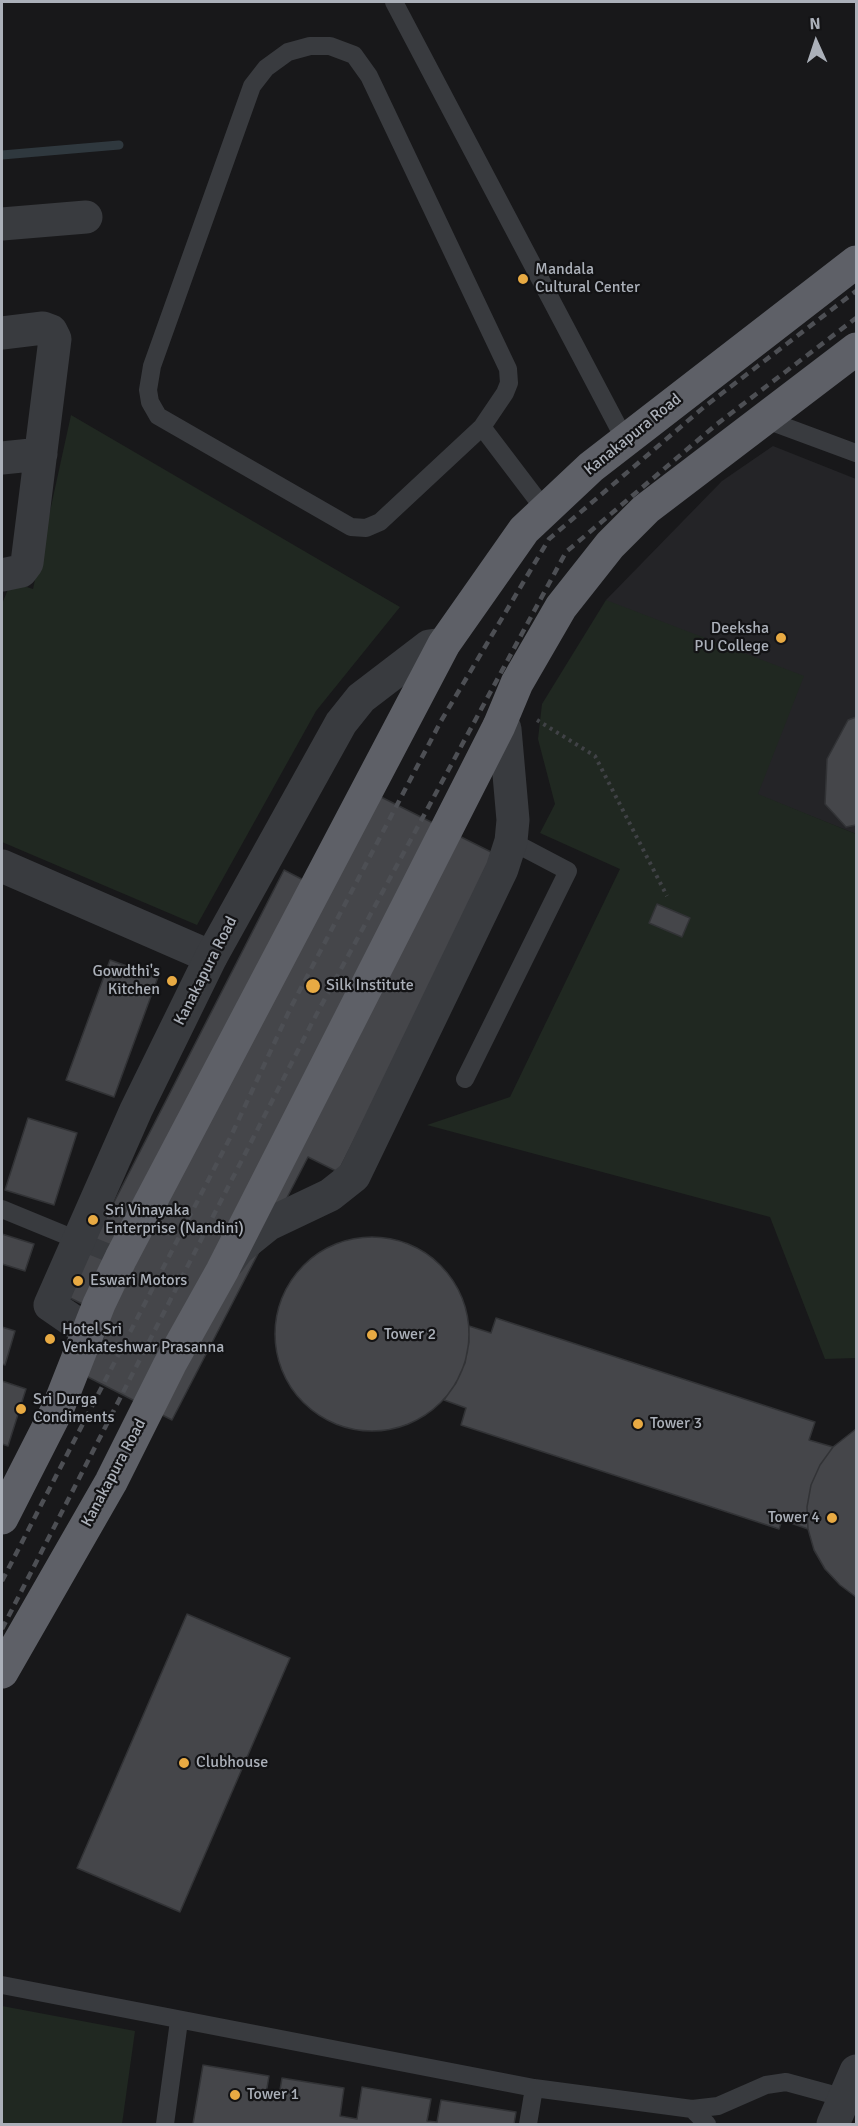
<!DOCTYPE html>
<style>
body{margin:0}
#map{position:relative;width:858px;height:2126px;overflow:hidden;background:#18181a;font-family:Signika,sans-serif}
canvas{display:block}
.frame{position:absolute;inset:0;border:3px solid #abb0b9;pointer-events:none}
.north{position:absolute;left:786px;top:12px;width:60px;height:60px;-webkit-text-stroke:4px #131315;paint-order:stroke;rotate:357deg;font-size:16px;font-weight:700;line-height:24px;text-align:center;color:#abb0b9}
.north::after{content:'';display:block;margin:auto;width:21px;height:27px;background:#abb0b9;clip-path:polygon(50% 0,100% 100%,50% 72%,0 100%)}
</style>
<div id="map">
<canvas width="858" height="2126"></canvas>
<div class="frame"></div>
<div class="north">N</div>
</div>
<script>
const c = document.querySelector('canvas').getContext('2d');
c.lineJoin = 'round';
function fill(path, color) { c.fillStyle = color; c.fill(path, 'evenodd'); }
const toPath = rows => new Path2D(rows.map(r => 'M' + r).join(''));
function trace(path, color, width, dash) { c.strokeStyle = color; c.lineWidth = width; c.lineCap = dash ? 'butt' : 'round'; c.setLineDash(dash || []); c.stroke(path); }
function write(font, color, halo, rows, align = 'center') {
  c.font = font + ' Signika,sans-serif'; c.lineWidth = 4.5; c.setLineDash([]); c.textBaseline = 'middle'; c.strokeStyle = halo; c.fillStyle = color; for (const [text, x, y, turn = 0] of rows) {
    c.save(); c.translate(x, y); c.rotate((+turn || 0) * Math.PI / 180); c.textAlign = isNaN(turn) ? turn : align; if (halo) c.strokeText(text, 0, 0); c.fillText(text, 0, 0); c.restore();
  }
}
const built = toPath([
 [773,446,856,479,856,834,758,795,606,600,722,481]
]);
const green = toPath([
 [71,415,400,607,316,711,197,925,2,842,2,604,11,582,33,589],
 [606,600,804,676,758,794,856,834,856,1358,825,1359,770,1217,427,1125,510,1097,620,869,540,833,555,804,538,739,542,704],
 [2,2006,135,2031,122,2124,2,2124]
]);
const stream = toPath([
 [2,155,119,145]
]);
const building = toPath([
 [856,717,856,825,846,827,825,804,827,759,848,720,856,717],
 [367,790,499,856,338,1172,308,1157,172,1420,78,1372,107,1316,66,1296,284,870,317,887,367,790],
 [657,904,690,918,682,937,649,923,657,904],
 [110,960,158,977,114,1097,66,1080,110,960],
 [28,1118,77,1133,54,1205,5,1190,28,1118],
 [2,1234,34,1244,25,1271,2,1264,2,1234],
 '275 1334a97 97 0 1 1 194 0a97 97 0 1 1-194 0Z',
 [496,1318,815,1422,809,1440,833,1447,820,1465,811,1485,807,1507,808,1529,782,1520,779,1529,461,1425,466,1408,444,1400,456,1383,465,1363,469,1342,469,1326,491,1333,496,1318],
 [2,1327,15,1331,5,1365,2,1364,2,1327],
 [2,1381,26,1389,8,1446,2,1444,2,1381],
 [856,1429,856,1597,840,1585,825,1569,814,1550,808,1529,807,1507,811,1485,820,1465,833,1447,856,1429],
 [187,1614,290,1658,180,1912,77,1868,187,1614],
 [203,2065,269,2076,266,2094,279,2096,282,2078,344,2088,340,2116,357,2119,362,2087,431,2099,427,2121,437,2122,441,2100,516,2112,514,2124,193,2124,203,2065]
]);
const path = toPath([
 [537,720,595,756,667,896]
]);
const service = toPath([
 [394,2,625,440],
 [764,419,856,453],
 [482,427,380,522,366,528,351,527,158,416,150,402,148,390,152,366,252,86,266,68,288,52,310,46,330,46,354,55,369,76,508,369,509,383,505,393,482,427,545,510],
 [465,1079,568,871,511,841],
 [2,1209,121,1258],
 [2,1985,534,2088,692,2109,718,2106,766,2085,786,2082,845,2098],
 [692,2109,707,2124],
 [165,2124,179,2021],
 [528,2124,534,2088]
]);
const minor = toPath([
 [2,224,86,217],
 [2,333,43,328,51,331,55,339,27,563,21,571,2,575],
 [2,458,41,454],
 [2,866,211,957]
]);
const tertiary = toPath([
 [229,1261,238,1249,269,1224,330,1195,354,1176,502,869,511,841,513,820,505,729,499,726],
 [89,1332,50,1305,136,1110,211,957,341,723,361,698,429,646,444,644],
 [833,2124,856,2071]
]);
const trunk = toPath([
 [2,1518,58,1408,99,1304,121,1258,444,644,524,530,591,467,856,262],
 [2,1672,111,1482,170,1364,222,1271,499,726,517,683,561,607,610,545,646,509,856,349]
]);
const rail = toPath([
 [2,1581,232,1134,291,1007,441,721,549,539,704,407,856,291],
 [2,1629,314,1019,566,552,717,424,856,318]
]);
const markers = [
 [523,279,6,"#e8aa43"],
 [781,638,6,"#e8aa43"],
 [172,981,6,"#e8aa43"],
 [313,986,8,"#e8aa43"],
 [93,1220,6,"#e8aa43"],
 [78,1281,6,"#e8aa43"],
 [372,1335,6,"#e8aa43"],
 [50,1339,6,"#e8aa43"],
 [21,1409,6,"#e8aa43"],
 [638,1424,6,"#e8aa43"],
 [832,1518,6,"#e8aa43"],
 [184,1763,6,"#e8aa43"],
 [235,2095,6,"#e8aa43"]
];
const poiNames = [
 ["Mandala",535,270],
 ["Cultural Center",535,288],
 ["Deeksha",769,629,"right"],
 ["PU College",769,647,"right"],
 ["Gowdthi's",160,972,"right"],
 ["Kitchen",160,990,"right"],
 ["Silk Institute",326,986],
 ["Sri Vinayaka",105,1211],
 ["Enterprise (Nandini)",105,1229],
 ["Eswari Motors",90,1281],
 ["Hotel Sri",62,1330],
 ["Venkateshwar Prasanna",62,1348],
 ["Tower 2",384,1335],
 ["Sri Durga",33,1400],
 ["Condiments",33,1418],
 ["Tower 3",650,1424],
 ["Tower 4",820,1518,"right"],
 ["Clubhouse",196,1763],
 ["Tower 1",247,2095]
];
const streetNames = [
 ["Kanakapura Road",633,435,-39],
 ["Kanakapura Road",206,971,-63],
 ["Kanakapura Road",114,1473,-62]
];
fill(built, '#242427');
fill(green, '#202821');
trace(stream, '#2f383e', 9);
fill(building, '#45464a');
trace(building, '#323336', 1.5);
trace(path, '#404246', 4, [3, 4.5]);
trace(service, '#393b3f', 18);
trace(minor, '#393b3f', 33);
trace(tertiary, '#393b3f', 33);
trace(trunk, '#5e6067', 33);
trace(rail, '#4d4f54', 4.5, [8, 6]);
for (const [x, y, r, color] of markers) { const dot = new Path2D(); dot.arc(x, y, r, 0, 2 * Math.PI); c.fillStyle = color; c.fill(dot); trace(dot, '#131315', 2); }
write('16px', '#abb0b9', '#131315', poiNames, 'left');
write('16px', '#abb0b9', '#131315', streetNames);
</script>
